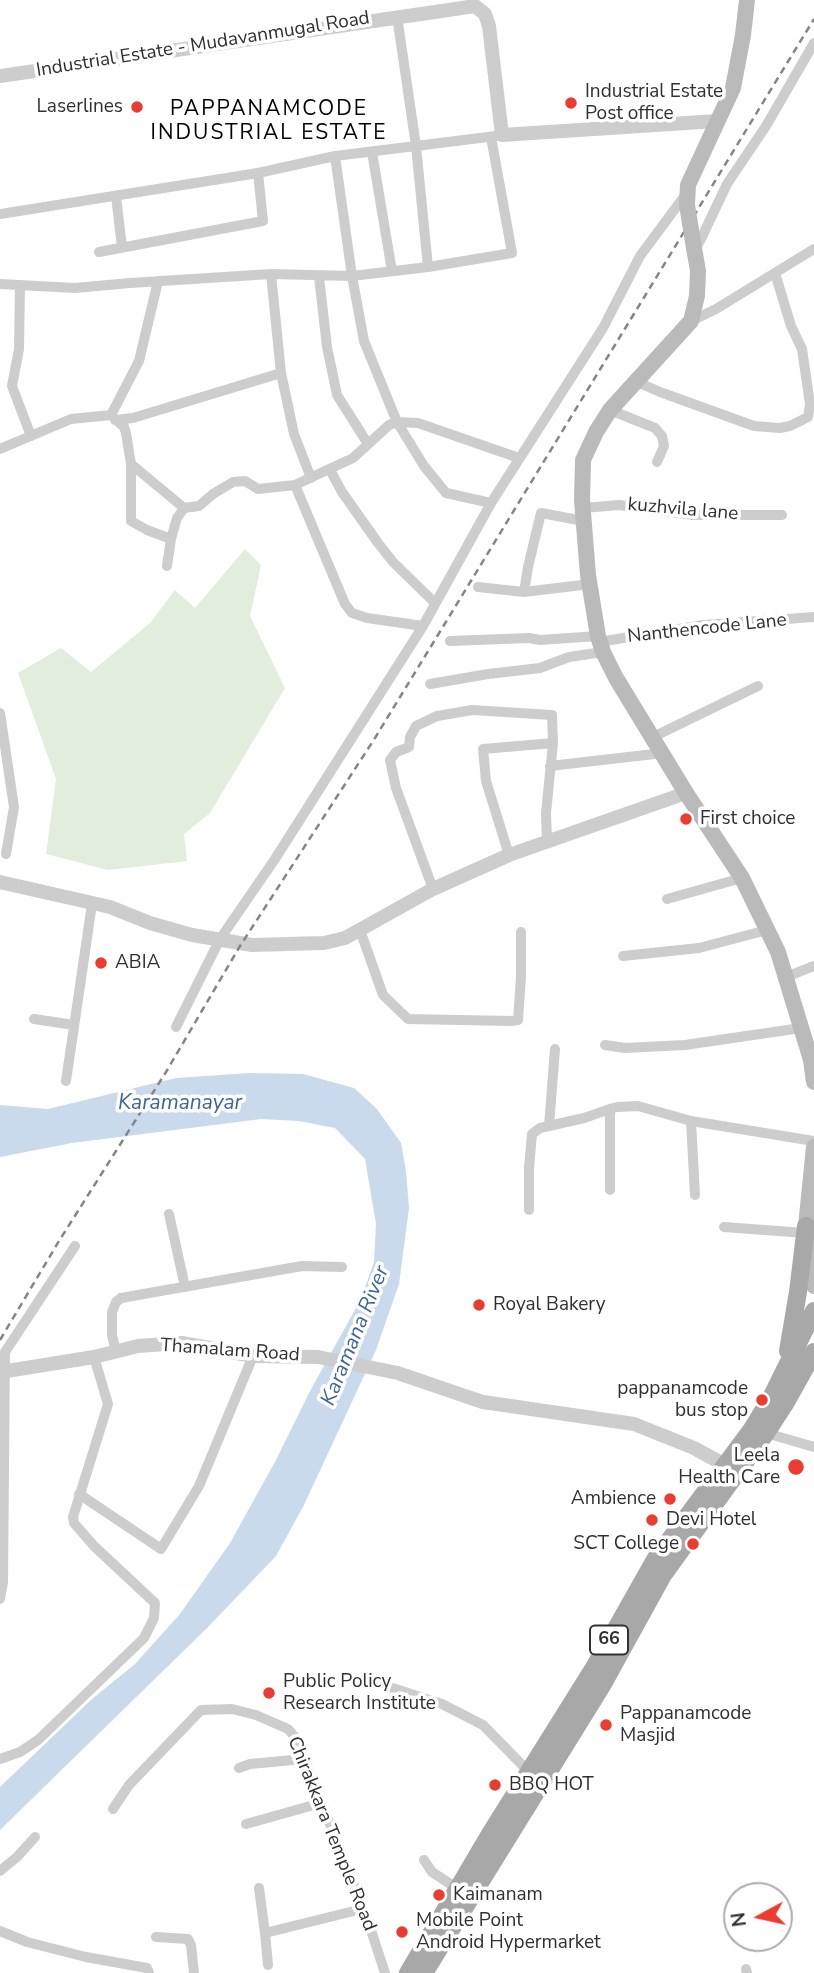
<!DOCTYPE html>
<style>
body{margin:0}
#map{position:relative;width:814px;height:1973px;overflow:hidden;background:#fff;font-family:"Nunito Sans",sans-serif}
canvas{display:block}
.north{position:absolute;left:723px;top:1882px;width:70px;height:70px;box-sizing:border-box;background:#fff;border:2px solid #acacac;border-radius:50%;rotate:262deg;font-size:19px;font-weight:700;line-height:28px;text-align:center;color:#303030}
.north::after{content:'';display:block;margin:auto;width:24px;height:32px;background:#ea3c2f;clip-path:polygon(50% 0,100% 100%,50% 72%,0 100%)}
</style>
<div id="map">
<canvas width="814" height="1973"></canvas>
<div class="north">N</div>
</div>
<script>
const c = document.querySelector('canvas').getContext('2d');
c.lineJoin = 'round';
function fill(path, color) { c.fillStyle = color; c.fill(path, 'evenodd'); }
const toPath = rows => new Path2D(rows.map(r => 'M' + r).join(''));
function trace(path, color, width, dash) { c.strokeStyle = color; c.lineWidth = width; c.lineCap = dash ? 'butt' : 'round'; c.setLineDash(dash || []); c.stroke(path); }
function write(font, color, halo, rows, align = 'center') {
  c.font = font + ' "Nunito Sans",sans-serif'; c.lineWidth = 7; c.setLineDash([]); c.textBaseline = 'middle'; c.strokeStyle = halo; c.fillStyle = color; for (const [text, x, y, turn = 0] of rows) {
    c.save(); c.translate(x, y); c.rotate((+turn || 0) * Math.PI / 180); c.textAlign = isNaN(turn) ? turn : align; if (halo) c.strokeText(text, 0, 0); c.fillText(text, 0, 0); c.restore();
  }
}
const green = toPath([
 [245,549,261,565,250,616,285,688,210,813,184,834,187,861,108,870,46,854,56,779,18,673,61,648,91,672,150,623,175,590,195,608]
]);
const water = toPath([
 [249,1073,303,1074,354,1088,377,1109,401,1143,406,1171,409,1208,399,1284,376,1350,304,1505,276,1556,207,1628,0,1830,0,1787,92,1699,135,1664,180,1614,230,1543,276,1460,310,1391,361,1299,374,1262,376,1224,365,1159,335,1128,299,1121,261,1119,72,1143,0,1157,0,1105,48,1109,176,1078]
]);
const minor = toPath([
 [397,16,416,146,428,267],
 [372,152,392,271],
 [335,156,352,276,364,341,397,422,424,466,446,493,491,503],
 [116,196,122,248],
 [0,214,258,173,335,156,496,136],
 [694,249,700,241,727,184,766,126,814,43],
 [99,252,263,221,258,173],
 [271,274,281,373,294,434,311,478],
 [319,277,327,347,337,395,368,444],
 [0,284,75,288,130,283,271,274,352,276,428,267,512,253,491,137],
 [20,285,19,349,12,386,31,436],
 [691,321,716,309,814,249],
 [635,381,660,392,754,426,780,428,790,426,808,417,810,404,802,349,791,326,775,273],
 [610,410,655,428,662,436,664,446,657,462],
 [111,415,139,361,158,281],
 [115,420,133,418,281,373],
 [0,449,71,419,111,415,124,427,126,433,131,464,131,521,147,530,171,539],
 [131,464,184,508],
 [330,470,342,492,378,543,393,562,435,603],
 [295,485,345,604,352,613,367,618,423,626],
 [583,508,619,505,693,515,782,515],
 [167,566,171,539,177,518,184,508,199,506,213,494,233,482,245,481,258,489,295,485,353,458,389,425,397,422,418,423,519,458],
 [478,587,524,592,582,585],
 [524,592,528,567,541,513,584,521],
 [450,641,529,638,540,640,598,636],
 [599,642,703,625,814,617],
 [430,684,488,674,540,668,569,657,603,652],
 [0,713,14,807,6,854],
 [653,737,758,686],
 [550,766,663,753],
 [509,855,486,781,483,749,553,743],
 [433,889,396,788,390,760,396,752,409,747,410,737,416,726,437,716,472,710,552,715,553,743,546,813,547,841],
 [667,899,742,878],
 [360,930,383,995,408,1019,511,1021,518,1020,521,977,521,932],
 [623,956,699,948,767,930],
 [786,977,814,966],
 [34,1019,74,1025],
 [176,1027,220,939,275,859,423,626,491,503,603,328,640,256,686,194],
 [605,1045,625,1048,685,1045,801,1028],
 [66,1081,92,904],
 [549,1126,555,1049],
 [610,1190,610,1109,617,1107,638,1106,691,1121],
 [695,1195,691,1121,814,1141],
 [529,1210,529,1168,532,1134,540,1128,584,1118,610,1109],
 [169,1214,185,1287],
 [724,1227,805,1233],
 [116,1352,112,1335,112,1312,116,1302,121,1298,302,1266,342,1267],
 [766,1433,814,1447],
 [79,1494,161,1549,199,1486,253,1356],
 [0,1599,3,1582,5,1352,75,1246],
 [374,1682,442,1704,483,1725,530,1773],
 [0,1759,20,1752,38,1740,144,1638,154,1618,155,1603,94,1546,74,1523,73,1517,108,1404,94,1357],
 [239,1768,250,1764,303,1759],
 [113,1809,129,1785,201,1710,232,1709,256,1715,288,1729,296,1738,367,1918,385,1973],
 [246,1824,321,1803],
 [424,1860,432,1872,458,1889],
 [0,1871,17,1857,35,1837],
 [259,1888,265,1933,362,1909],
 [0,1931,27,1942,86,1957,147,1968,149,1973],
 [265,1933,268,1965],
 [156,1937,188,1939,191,1945,194,1973],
 [746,1969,747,1973]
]);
const tertiary = toPath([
 [0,76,475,6,485,14,489,26,502,135,717,121],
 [0,882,110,907,150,923,192,935,252,945,324,943,345,938,433,889,509,855,686,793],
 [0,1372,94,1357,138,1346,182,1343,253,1356,318,1357,398,1373,483,1402,634,1424,694,1448,732,1469]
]);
const secondary = toPath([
 [687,205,688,185,733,88,743,35,747,0],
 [694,248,698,271,697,296,691,321,610,410,596,432,583,460,582,500,588,575,598,636,603,652,616,678,686,793,742,878,778,952,811,1060,814,1082],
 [814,1147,806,1226,814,1286]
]);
const primary = toPath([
 [788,1351,798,1292,806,1226],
 [408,1973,490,1834,595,1666,656,1558,752,1429,771,1398,814,1311],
 [424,1973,603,1684,663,1575,766,1433,786,1402,814,1352]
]);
const rail = toPath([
 [0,1340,59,1241,166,1072,240,946,375,738,814,19]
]);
const secondaryBridge = toPath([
 [687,205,694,248]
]);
const markers = [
 [571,103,7,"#ea3c2f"],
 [137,107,7,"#ea3c2f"],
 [686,819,7,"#ea3c2f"],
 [101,963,7,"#ea3c2f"],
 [479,1305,7,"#ea3c2f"],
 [762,1400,7,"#ea3c2f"],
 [796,1467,9,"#ea3c2f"],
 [670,1499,7,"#ea3c2f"],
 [652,1520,7,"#ea3c2f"],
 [693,1544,7,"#ea3c2f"],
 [269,1693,7,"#ea3c2f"],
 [606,1725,7,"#ea3c2f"],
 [495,1785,7,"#ea3c2f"],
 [439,1895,7,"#ea3c2f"],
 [402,1932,7,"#ea3c2f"]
];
const shields = [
 [609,1640,38]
];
const shieldNames = [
 ["66",609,1640]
];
const streetNames = [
 ["Industrial Estate - Mudavanmugal Road",203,45,-9],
 ["kuzhvila lane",683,510,5],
 ["Nanthencode Lane",707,629,-6],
 ["Thamalam Road",230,1351,4],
 ["Chirakkara Temple Road",331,1834,68]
];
const poiNames = [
 ["Industrial Estate",585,92],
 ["Post office",585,114],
 ["Laserlines",123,107,"right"],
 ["First choice",700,819],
 ["ABIA",115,963],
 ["Royal Bakery",493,1305],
 ["pappanamcode",748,1389,"right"],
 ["bus stop",748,1411,"right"],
 ["Leela",780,1456,"right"],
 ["Health Care",780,1478,"right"],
 ["Ambience",656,1499,"right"],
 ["Devi Hotel",666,1520],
 ["SCT College",679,1544,"right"],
 ["Public Policy",283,1682],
 ["Research Institute",283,1704],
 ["Pappanamcode",620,1714],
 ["Masjid",620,1736],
 ["BBQ HOT",509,1785],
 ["Kaimanam",453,1895],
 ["Mobile Point",416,1921],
 ["Android Hypermarket",416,1943]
];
const neighbourhoodNames = [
 ["PAPPANAMCODE",269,110],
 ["INDUSTRIAL ESTATE",269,134]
];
const waterNames = [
 ["Karamanayar",180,1104],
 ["Karamana River",356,1336,-68]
];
fill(green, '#e3eddd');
fill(water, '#c9daed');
trace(minor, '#cdcdcd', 10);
trace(tertiary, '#cdcdcd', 14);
trace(secondary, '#bababa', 16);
trace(primary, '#a8a8a8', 18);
trace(rail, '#858585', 2.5, [7, 5]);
trace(secondaryBridge, '#bababa', 16);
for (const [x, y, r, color] of markers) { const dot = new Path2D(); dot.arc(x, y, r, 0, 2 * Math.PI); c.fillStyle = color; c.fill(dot); trace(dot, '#fff', 2.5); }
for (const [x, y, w] of shields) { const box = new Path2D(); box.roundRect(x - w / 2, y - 14.5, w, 29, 5); c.fillStyle = '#fff'; c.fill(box); trace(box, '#303030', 2); }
write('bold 18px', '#303030', null, shieldNames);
write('19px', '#303030', '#fff', streetNames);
write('19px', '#303030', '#fff', poiNames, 'left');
c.letterSpacing = '2px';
write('21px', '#000', '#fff', neighbourhoodNames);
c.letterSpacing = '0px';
write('italic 21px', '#3b6594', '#fff', waterNames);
</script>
